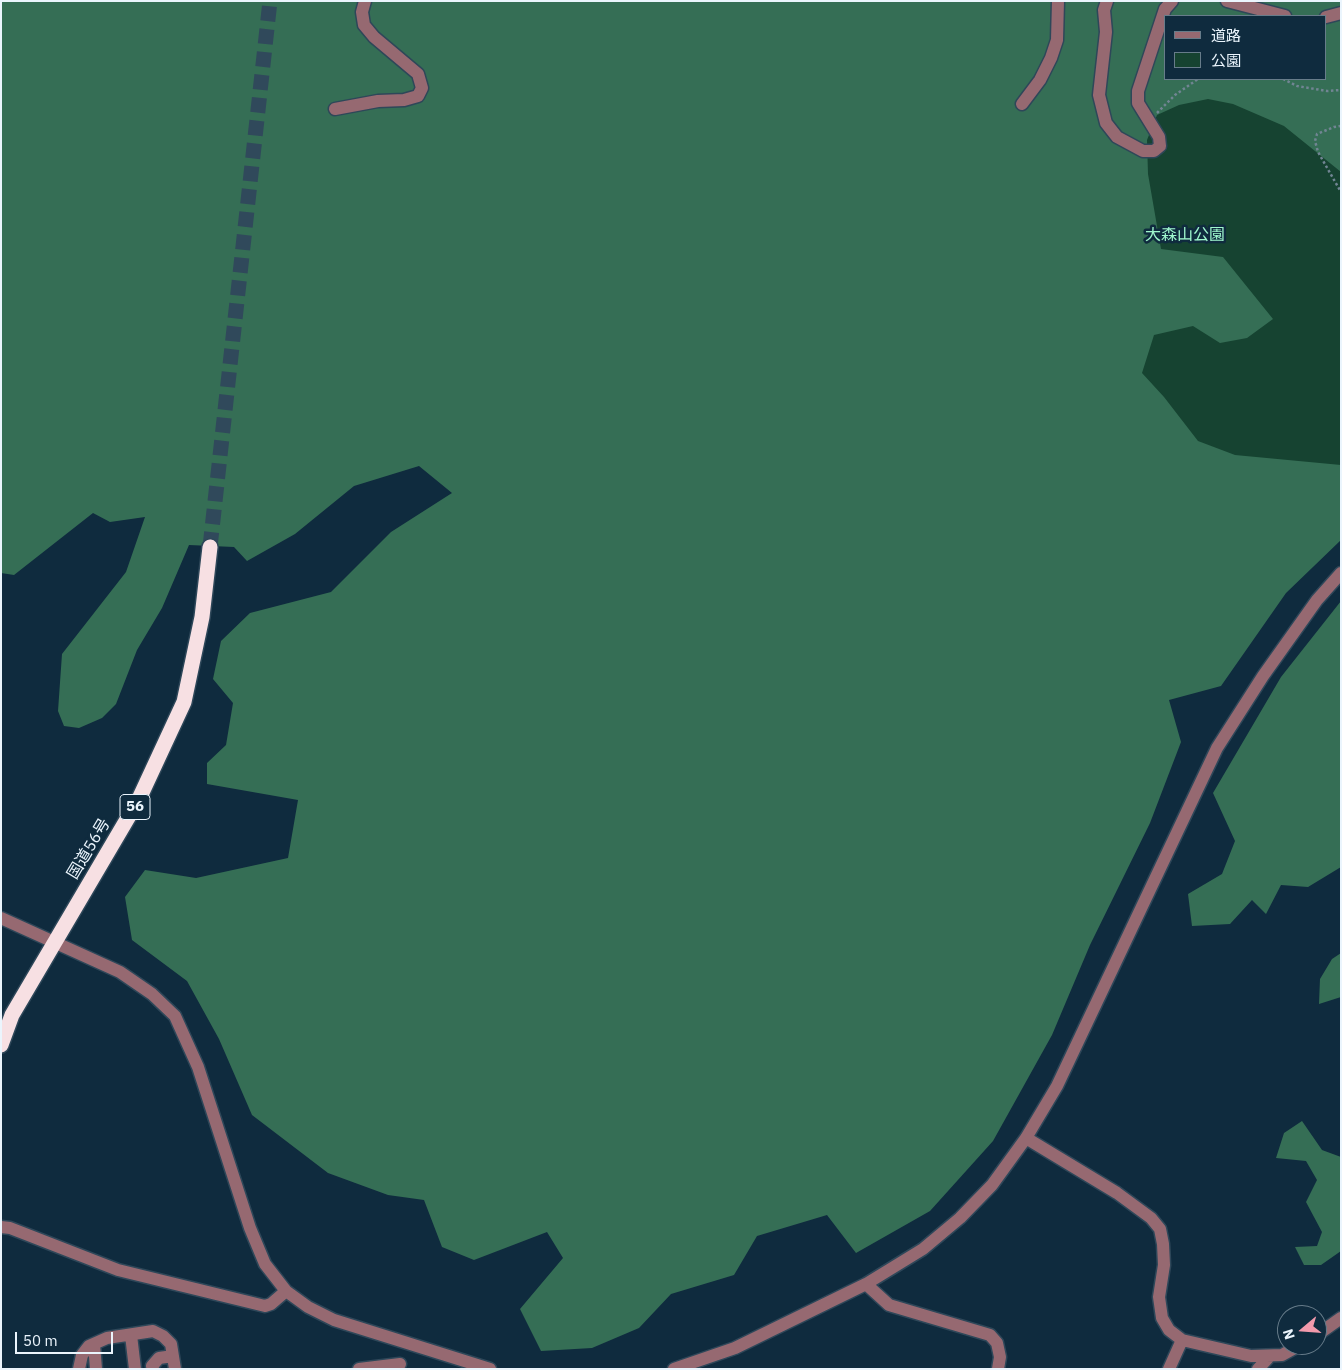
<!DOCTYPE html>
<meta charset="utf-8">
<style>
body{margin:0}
#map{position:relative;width:1342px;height:1370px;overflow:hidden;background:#0f2b3e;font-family:"IBM Plex Sans","Noto Sans JP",sans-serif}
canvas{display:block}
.frame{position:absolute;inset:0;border:2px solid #ebf5fd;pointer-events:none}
.legend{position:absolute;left:1164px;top:15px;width:162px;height:65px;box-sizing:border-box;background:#0f2b3e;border:1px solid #677c8a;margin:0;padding:6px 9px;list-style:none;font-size:15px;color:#ebf5fd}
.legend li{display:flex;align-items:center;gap:10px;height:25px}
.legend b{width:25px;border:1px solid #677c8a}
.north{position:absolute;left:1277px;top:1305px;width:50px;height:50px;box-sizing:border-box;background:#0f2b3e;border:1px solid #677c8a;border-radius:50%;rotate:252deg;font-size:14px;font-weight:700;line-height:20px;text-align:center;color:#ebf5fd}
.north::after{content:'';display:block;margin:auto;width:18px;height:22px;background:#f29aac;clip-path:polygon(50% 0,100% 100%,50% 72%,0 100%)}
.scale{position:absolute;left:15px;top:1332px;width:98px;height:22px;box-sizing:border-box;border:2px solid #ebf5fd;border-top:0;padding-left:6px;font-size:15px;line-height:18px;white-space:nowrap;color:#ebf5fd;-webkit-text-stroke:4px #0f2b3e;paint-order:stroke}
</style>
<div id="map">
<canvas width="1342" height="1370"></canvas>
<div class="frame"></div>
<ul class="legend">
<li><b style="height:6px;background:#966971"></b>道路</li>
<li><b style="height:14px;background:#164331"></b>公園</li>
</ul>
<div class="north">N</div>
<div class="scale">50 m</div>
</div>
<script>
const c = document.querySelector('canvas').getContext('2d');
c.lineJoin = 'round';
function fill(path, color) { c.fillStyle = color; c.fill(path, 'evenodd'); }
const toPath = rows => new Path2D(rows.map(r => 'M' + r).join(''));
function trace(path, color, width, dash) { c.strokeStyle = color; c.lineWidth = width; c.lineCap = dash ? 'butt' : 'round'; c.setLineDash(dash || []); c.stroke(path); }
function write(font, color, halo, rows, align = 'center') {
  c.font = font + ' "IBM Plex Sans","Noto Sans JP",sans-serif'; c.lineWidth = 5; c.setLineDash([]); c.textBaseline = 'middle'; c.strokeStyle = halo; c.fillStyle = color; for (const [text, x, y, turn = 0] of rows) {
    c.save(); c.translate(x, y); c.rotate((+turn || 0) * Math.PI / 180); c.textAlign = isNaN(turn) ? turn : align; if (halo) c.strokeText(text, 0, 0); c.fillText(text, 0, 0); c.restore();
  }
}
const green = toPath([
 [298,1,1341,1,1341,519],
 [1166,16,1326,16,1326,79,1166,79]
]);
const forest = toPath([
 [1,1,1341,1,1341,172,1284,126,1233,104,1208,99,1179,105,1157,115,1147,140,1148,174,1161,249,1223,257,1273,319,1247,338,1220,343,1193,326,1154,335,1142,373,1164,397,1198,441,1235,455,1341,465,1341,540,1286,593,1221,686,1169,700,1181,742,1150,823,1090,945,1052,1035,993,1141,930,1211,856,1253,827,1215,757,1236,734,1275,671,1294,639,1328,592,1348,541,1351,520,1309,563,1258,547,1232,474,1260,442,1247,424,1200,388,1195,328,1173,252,1115,219,1039,187,981,132,940,125,897,145,870,196,878,288,858,298,800,207,784,207,763,226,745,233,703,213,679,221,641,250,613,331,592,391,532,452,493,419,466,354,486,295,534,247,561,234,547,189,545,162,608,137,650,116,704,102,718,79,728,64,726,58,711,62,654,126,572,145,517,110,522,93,513,14,575,1,573],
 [1166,16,1326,16,1326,79,1166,79],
 [1341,601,1341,867,1308,887,1281,885,1266,914,1252,900,1230,924,1192,926,1188,894,1222,874,1235,841,1213,793,1281,677],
 [1341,953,1341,997,1319,1004,1320,979,1332,959],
 [1302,1121,1322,1150,1341,1157,1341,1251,1321,1265,1304,1265,1295,1247,1317,1246,1322,1232,1306,1202,1317,1180,1306,1161,1276,1158,1284,1133]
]);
const highwayTunnel = toPath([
 [210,547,270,1]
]);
const path = toPath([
 [1283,79,1297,86,1327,91,1341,90],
 [1157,113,1175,95,1198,79],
 [1341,126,1334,127,1317,134,1315,141,1318,152,1341,192]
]);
const minor = toPath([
 [1107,1,1104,10,1106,32,1099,95,1106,123,1117,137,1143,151,1154,151,1160,146,1159,137,1138,103,1138,91,1165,9,1172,1],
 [1227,1,1285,16],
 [1326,17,1341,13],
 [1022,104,1040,80,1051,58,1057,40,1058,1],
 [335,109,378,101,404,100,418,96,422,88,418,74,374,37,364,25,362,12,365,1],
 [1,918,120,972,152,994,175,1016,198,1067,250,1228,265,1264,286,1291,308,1307,334,1320,490,1369],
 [1026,1138,1117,1193,1151,1218,1160,1229,1163,1244,1164,1265,1159,1297,1162,1318,1169,1330,1182,1340,1169,1369],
 [1,1227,10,1228,118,1270,265,1306,271,1304,286,1291],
 [866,1284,889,1305,990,1335,997,1343,1000,1357,998,1369],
 [131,1335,135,1369],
 [1317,1335,1341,1318],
 [1182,1340,1251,1356,1282,1355,1300,1345],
 [94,1344,96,1369],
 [79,1369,82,1355,89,1346,107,1338,153,1331,163,1336,171,1344,175,1369],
 [153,1369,152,1366,159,1358,173,1356],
 [359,1369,400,1364],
 [674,1369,735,1348,866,1284,923,1249,960,1218,992,1185,1026,1138,1057,1086,1217,748,1263,676,1317,600,1341,573],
 [1258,1369,1270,1356]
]);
const highway = toPath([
 [1,1045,12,1015,139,799,184,702,202,617,210,547]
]);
const shields = [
 [135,807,30]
];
const shieldNames = [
 ["56",135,807]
];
const parkNames = [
 ["大森山公園",1185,235]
];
const streetNames = [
 ["国道56号",89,849,-59]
];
fill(green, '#164331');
fill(forest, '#356e55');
trace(highwayTunnel, '#30495b', 15, [15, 8]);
trace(minor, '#2e4759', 15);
trace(highway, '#2e4759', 18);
trace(path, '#718593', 2.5, [2.5, 2.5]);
trace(minor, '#966971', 12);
trace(highway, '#f7e0e3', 15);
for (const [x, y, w] of shields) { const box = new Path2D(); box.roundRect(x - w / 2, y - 12.5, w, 25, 4); c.fillStyle = '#0f2b3e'; c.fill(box); trace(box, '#ebf5fd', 1); }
write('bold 15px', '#ebf5fd', null, shieldNames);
write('16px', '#9ff7cd', '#0f2b3e', parkNames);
write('16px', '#ebf5fd', '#0f2b3e', streetNames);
</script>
